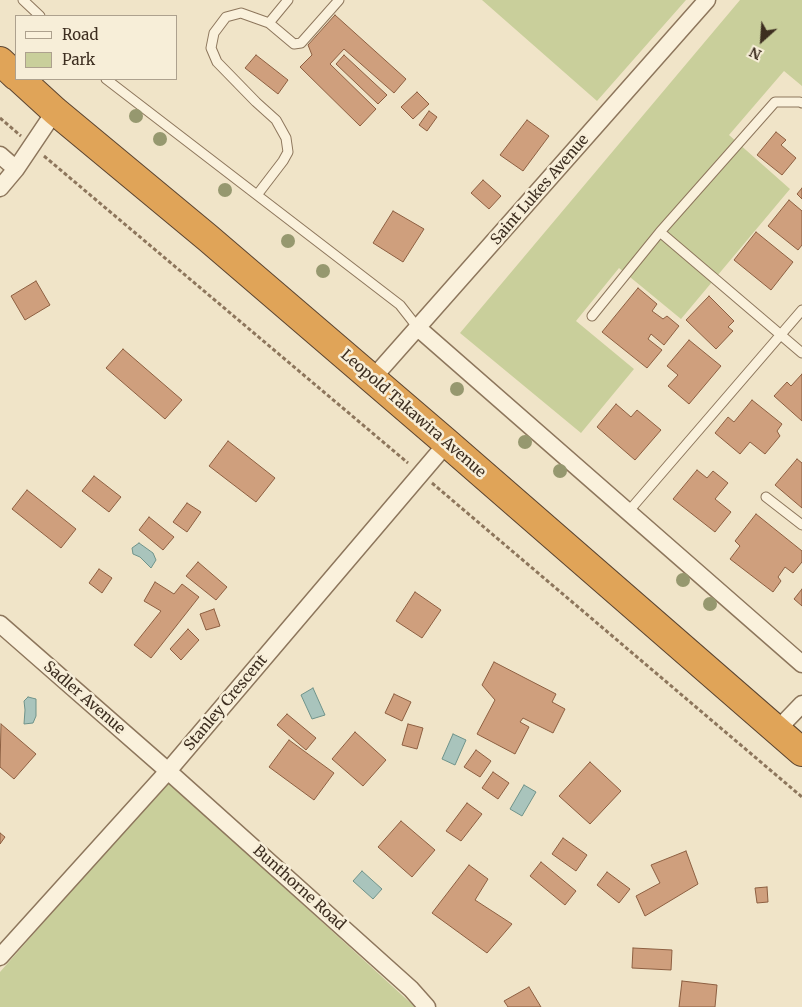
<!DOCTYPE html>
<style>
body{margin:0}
#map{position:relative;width:802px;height:1007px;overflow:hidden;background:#f0e4c8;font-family:Merriweather,serif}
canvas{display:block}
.legend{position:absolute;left:15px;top:15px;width:162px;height:65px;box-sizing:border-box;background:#f7eed8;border:1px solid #ada18e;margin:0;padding:6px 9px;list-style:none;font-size:15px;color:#3d2e20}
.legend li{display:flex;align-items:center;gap:10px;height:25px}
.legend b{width:25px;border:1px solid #ada18e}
.north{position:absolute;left:737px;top:15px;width:50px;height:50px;-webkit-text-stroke:4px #f7eed8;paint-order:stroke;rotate:206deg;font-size:14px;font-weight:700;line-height:20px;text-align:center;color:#3d2e20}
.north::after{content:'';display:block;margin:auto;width:18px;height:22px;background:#3d2e20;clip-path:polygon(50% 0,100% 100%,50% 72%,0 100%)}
</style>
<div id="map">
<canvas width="802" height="1007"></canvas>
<ul class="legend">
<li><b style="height:6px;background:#faf1dc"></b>Road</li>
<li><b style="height:14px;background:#c9cf9b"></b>Park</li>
</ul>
<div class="north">N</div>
</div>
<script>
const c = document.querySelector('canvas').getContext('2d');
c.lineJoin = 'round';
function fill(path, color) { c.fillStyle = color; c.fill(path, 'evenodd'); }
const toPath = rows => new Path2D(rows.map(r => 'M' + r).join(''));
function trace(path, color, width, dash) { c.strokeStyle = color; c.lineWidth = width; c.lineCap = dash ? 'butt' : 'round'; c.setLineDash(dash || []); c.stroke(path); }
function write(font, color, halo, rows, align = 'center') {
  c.font = font + ' Merriweather,serif'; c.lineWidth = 5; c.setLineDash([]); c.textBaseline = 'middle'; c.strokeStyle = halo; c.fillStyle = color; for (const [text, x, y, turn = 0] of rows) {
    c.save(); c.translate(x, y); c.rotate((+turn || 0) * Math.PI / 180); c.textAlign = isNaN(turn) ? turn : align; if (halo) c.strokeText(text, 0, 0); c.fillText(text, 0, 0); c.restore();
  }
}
const green = toPath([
 [482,0,686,0,597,101],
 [740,0,802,0,802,86,784,71,729,135,790,189,681,319,619,268,576,321,634,369,581,433,460,333],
 [168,781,415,1007,0,1007,0,972]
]);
const water = toPath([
 [139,543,153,553,156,560,151,568,140,557,133,554,132,548,139,543],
 [313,688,325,715,312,719,301,695,313,688],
 [28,697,36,699,36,716,33,723,24,724,25,710,24,701,28,697],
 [453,734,466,740,455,765,442,759,453,734],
 [524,785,536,792,522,816,510,809,524,785],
 [362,871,382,889,373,899,353,881,362,871]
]);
const building = toPath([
 [335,15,406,79,394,93,344,49,330,64,376,109,360,126,300,67,312,55,308,45,335,15],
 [256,55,288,80,278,94,245,68,256,55],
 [344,55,387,95,378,104,336,64,344,55],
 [417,92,429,104,413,119,401,107,417,92],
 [429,111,437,117,427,131,419,125,429,111],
 [527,120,549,136,523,171,500,155,527,120],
 [776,132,786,140,781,145,796,158,782,175,757,155,776,132],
 [483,180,501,196,489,209,471,193,483,180],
 [802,188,802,199,797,194,802,188],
 [789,200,802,211,802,245,798,250,768,226,789,200],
 [393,211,424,229,403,262,373,243,393,211],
 [756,232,793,262,771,290,734,260,756,232],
 [36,281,50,305,25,320,11,296,36,281],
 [638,288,657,304,652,311,663,319,667,316,679,326,664,345,651,334,648,339,662,350,647,368,602,332,638,288],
 [709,296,734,321,728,327,733,331,716,349,686,320,709,296],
 [689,340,721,366,689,404,668,386,678,375,667,366,689,340],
 [123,349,182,400,165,419,106,368,123,349],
 [802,374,802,421,774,396,787,382,791,386,802,374],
 [752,400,782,424,777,431,780,436,765,454,750,442,740,454,715,433,728,417,734,422,752,400],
 [616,404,631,417,637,410,661,430,635,460,597,427,616,404],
 [228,441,275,478,256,502,209,466,228,441],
 [797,459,802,463,802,508,775,485,797,459],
 [697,470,707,478,713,471,728,483,715,499,731,512,715,532,673,499,697,470],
 [94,476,121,497,109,512,82,491,94,476],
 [27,490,76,529,61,548,12,509,27,490],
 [187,503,201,512,187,532,173,522,187,503],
 [756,514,802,551,802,562,793,573,785,567,778,577,781,581,773,592,730,559,740,546,735,541,756,514],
 [149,517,174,537,163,550,139,530,149,517],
 [198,562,227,587,216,600,186,576,198,562],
 [99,569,112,578,102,593,89,583,99,569],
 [155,582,174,594,182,584,199,597,151,658,134,645,161,611,144,601,155,582],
 [802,589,802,606,794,599,802,589],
 [415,592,441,610,422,638,396,621,415,592],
 [214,609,220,626,206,630,200,614,214,609],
 [188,629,199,640,181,660,170,649,188,629],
 [494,662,556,694,552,702,565,709,553,733,523,718,520,722,529,727,515,754,477,734,495,700,482,685,494,662],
 [394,694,411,702,402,721,385,713,394,694],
 [287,714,316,738,306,750,277,725,287,714],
 [1,724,36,754,14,779,0,767,1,724],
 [408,724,423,728,417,749,402,745,408,724],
 [355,732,386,760,363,786,332,759,355,732],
 [289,740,334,773,314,800,269,767,289,740],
 [476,750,491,761,480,777,464,767,476,750],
 [590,762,621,791,590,824,559,796,590,762],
 [493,772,509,783,498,799,482,788,493,772],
 [467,803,482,814,461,841,446,831,467,803],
 [401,821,435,850,412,877,378,847,401,821],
 [0,833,5,837,0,844,0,833],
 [563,838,587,855,576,871,552,854,563,838],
 [686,851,698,884,645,916,636,896,660,883,651,865,686,851],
 [541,862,576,891,565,905,530,876,541,862],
 [469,865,488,879,475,900,512,924,487,953,432,913,469,865],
 [607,872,630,889,619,903,597,885,607,872],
 [767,887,768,902,757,903,755,888,767,887],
 [633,948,672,950,671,970,632,968,633,948],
 [682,981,717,985,715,1007,679,1007,682,981],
 [529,987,541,1007,508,1007,504,1001,529,987]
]);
const path = toPath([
 [0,118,21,136],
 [44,156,408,463],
 [432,483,802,797]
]);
const lane = toPath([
 [23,0,40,16],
 [269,23,288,0],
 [106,79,400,305,418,328],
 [257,195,283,161,288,152,286,138,276,120,256,102,217,62,211,48,214,33,226,17,241,13,269,23,294,44,301,43,339,0],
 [660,232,802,353],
 [592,316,660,232,775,102,800,102,802,103],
 [766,497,802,525],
 [628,512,802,310]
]);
const street = toPath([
 [0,155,16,169],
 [0,188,16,169,55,111],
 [418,328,802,664],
 [372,379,707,0],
 [0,624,168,771,411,989,427,1007],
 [776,731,802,704],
 [0,957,168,771,447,443]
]);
const highway = toPath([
 [0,61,16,76],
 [20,79,55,111,208,238,447,443,802,752]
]);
const trees = [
 [136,116],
 [160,139],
 [225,190],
 [288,241],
 [323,271],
 [457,389],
 [525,442],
 [560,471],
 [683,580],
 [710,604]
];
const streetNames = [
 ["Saint Lukes Avenue",540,190,-49],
 ["Leopold Takawira Avenue",413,414,41],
 ["Sadler Avenue",84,698,41],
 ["Stanley Crescent",226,703,-50],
 ["Bunthorne Road",299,888,42]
];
fill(green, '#c9cf9b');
fill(water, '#a9c4bc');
trace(water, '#6f938a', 1);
fill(building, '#cf9f7d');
trace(building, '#8d5f41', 1);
trace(lane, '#8d765c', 11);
trace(street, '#8d765c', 19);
trace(highway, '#5b4430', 30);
trace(path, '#8d765c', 3, [4, 2.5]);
trace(lane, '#faf1dc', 9);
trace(street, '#faf1dc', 16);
trace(highway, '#e0a458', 28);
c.fillStyle = '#96986f';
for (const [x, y] of trees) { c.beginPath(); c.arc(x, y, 7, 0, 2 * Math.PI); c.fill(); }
write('15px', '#3d2e20', '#f7eed8', streetNames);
</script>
